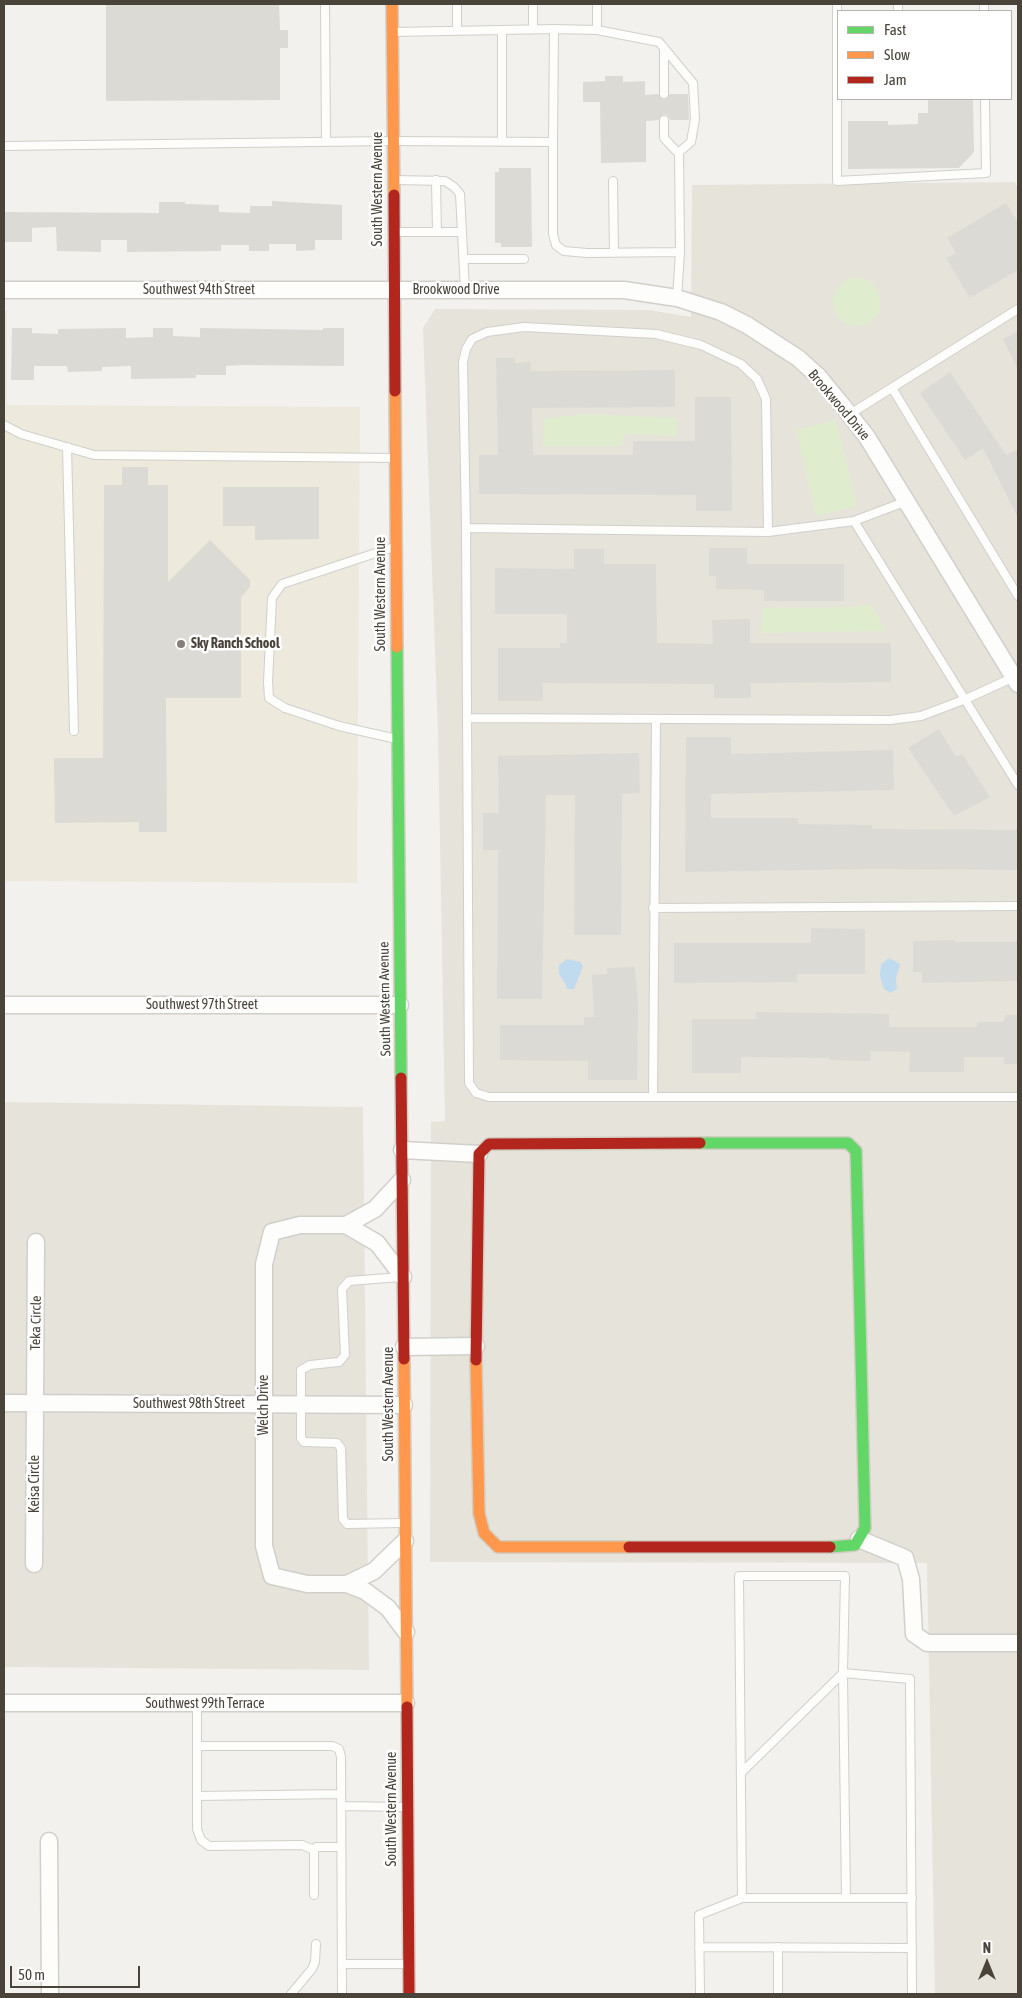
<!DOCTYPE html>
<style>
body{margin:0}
#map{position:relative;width:1022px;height:1998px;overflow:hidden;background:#f3f1ed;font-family:"Asap Condensed",sans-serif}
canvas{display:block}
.frame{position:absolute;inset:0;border:5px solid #494339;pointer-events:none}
.legend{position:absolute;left:837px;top:10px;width:175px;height:90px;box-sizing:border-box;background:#fff;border:1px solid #b6b4b0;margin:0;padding:6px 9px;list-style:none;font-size:15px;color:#494339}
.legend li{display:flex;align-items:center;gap:10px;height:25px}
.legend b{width:25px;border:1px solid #b6b4b0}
.north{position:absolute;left:962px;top:1938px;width:50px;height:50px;-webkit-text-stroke:4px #fff;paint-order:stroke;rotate:0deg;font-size:14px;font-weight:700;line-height:20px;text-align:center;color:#494339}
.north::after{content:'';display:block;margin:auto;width:18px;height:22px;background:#494339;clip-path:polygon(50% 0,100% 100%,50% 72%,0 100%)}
.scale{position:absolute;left:10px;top:1966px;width:130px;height:22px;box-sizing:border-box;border:2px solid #494339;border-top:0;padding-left:6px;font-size:15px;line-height:18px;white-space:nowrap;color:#494339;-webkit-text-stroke:4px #fff;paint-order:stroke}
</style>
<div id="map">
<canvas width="1022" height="1998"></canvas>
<div class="frame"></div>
<ul class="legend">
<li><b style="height:6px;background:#63d668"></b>Fast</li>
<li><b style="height:6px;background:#ff974d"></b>Slow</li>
<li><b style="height:6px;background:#b3261e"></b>Jam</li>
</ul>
<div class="north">N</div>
<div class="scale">50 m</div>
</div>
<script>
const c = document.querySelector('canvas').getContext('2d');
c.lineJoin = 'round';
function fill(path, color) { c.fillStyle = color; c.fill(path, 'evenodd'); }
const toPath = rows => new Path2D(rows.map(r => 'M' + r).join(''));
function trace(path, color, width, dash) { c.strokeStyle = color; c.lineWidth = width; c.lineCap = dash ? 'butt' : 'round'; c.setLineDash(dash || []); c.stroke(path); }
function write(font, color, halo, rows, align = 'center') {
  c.font = font + ' "Asap Condensed",sans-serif'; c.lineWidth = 5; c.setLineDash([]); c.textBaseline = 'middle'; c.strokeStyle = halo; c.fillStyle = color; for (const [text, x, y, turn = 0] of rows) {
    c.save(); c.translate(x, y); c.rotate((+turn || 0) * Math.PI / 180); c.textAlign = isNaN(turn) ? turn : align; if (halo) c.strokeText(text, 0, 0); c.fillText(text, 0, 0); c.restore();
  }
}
const residential = toPath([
 [1015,182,1018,189,1018,1994,935,1994,927,1563,430,1562,431,1122,445,1121,438,732,423,328,435,309,649,310,691,317,692,185],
 [4,1102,363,1107,369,1670,4,1667]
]);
const education = toPath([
 [4,310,7,310,7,405,360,407,357,883,4,881]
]);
const green = toPath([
 '833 302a24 24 0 1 1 48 0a24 24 0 1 1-48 0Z',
 [584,414,676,418,677,436,625,434,622,446,543,446,544,419],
 [836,420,857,506,816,516,796,430],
 [871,604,886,631,761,633,762,608,853,607]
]);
const water = toPath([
 [889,958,900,964,896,978,897,989,890,993,884,989,880,976,881,964],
 [567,959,580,962,583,966,574,989,567,989,565,983,559,974,559,965]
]);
const building = toPath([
 [106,4,279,4,280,30,288,30,288,48,280,48,280,100,106,101],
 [605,76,623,76,623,82,645,81,645,95,658,94,664,100,670,94,688,94,689,120,670,120,667,115,664,114,658,120,646,121,646,162,601,163,600,102,583,102,583,82,605,81],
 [928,99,973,99,974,152,959,168,848,169,848,121,888,121,888,125,918,124,918,113,928,113],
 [499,168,531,168,532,247,501,247,501,243,495,243,495,172,499,172],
 [272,201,342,205,342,240,315,240,315,250,296,251,296,244,269,244,269,251,249,251,249,245,221,245,221,251,127,252,127,240,101,240,101,252,57,251,56,227,32,228,32,242,4,242,4,212,159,213,159,202,185,202,185,204,219,205,219,212,250,213,250,206,272,206],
 [1006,203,1018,223,1018,270,970,298,946,258,956,253,947,238],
 [12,328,32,328,32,333,58,334,58,329,126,328,126,338,153,337,153,328,173,328,173,336,200,337,200,328,323,330,323,328,344,328,344,366,244,365,226,366,226,375,196,375,196,378,131,379,131,366,102,367,102,371,68,372,67,366,34,366,34,380,11,380],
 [1018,331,1018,370,1003,339],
 [496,358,515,358,515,363,531,362,531,371,675,370,675,407,532,408,533,455,633,455,633,441,695,441,695,397,731,397,732,511,696,511,696,495,479,494,479,455,498,455],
 [950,372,1006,455,1018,449,1018,518,983,448,965,460,920,393],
 [122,467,148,467,148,485,168,485,168,582,210,540,250,580,250,587,241,597,241,698,166,698,167,832,139,832,139,822,55,823,54,758,103,758,104,485,122,485],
 [223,487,319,487,319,539,255,540,255,526,223,526],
 [709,548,747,548,747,564,844,564,844,601,764,601,764,590,716,589,716,576,709,576],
 [574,549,604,549,604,564,656,564,657,643,713,644,712,620,750,619,750,643,891,643,891,682,751,683,751,698,714,698,714,684,543,683,543,701,498,701,498,648,560,648,560,643,567,643,567,614,495,614,495,568,574,569],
 [939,729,956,757,962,754,990,797,954,816,908,748],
 [686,737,731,737,731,754,893,750,894,790,711,794,711,818,798,818,798,824,872,825,872,829,1018,830,1018,870,871,869,685,872],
 [639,753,640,793,622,794,621,935,574,935,575,795,546,795,542,999,497,999,498,850,483,850,483,813,499,813,498,756],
 [811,928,865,929,865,974,797,974,797,982,674,983,674,943,811,943],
 [955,940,955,942,1018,942,1018,981,922,983,922,972,913,972,913,941],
 [635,967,638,1006,637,1080,588,1080,588,1061,500,1060,500,1025,584,1025,584,1017,594,1017,592,975,607,974,607,968],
 [756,1012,889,1014,889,1027,977,1027,977,1022,1003,1022,1006,1015,1018,1015,1018,1064,1004,1064,1004,1057,964,1057,964,1072,909,1072,910,1052,871,1051,871,1061,829,1060,829,1058,741,1057,741,1073,692,1073,692,1019,756,1019]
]);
const lane = toPath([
 [325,4,326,142],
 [533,4,533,29],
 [837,4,837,181,986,173,985,99],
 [898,4,898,11],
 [984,4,984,11],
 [457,30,457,4],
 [597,30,659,42,693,83,695,119,691,142,679,152,680,252,677,298],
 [394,32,554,29,597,30,597,4],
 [664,94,664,48],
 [664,120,664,138,679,154],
 [502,142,502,30],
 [553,142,553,234,556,245,564,251,587,253,680,252],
 [4,146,393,141,553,142,554,29],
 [395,180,445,181,454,187,460,194,465,290],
 [436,180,437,232],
 [613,181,614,253],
 [396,232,462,232],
 [464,259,524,259],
 [892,388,1018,596],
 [850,414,1018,309],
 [4,425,21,434,94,455,394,458],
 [67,447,74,731],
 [854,521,1018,785],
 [466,528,768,532,854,521,907,501],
 [768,532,766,399,757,379,741,364,701,345,656,334,524,327,487,332,472,339,466,349,463,362,466,528,469,1083,476,1093,489,1097,1018,1097],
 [394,547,282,584,272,598,268,682,269,698,285,708,339,726,397,739],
 [467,718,890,720,921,716,966,699,1014,677],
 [653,908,1018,906],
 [653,1096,656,720],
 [401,1277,349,1281,342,1289,345,1355,339,1362,310,1365,301,1370,301,1438,304,1442,337,1443,341,1448,343,1519,347,1524,402,1523],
 [843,1673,846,1898],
 [197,1704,197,1746,332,1746,339,1749,341,1757,342,1994],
 [197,1746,197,1829,201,1840,209,1846,302,1845,314,1850],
 [741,1773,843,1673],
 [197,1796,341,1794],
 [341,1806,406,1807],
 [314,1895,314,1850,316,1847,341,1847],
 [912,1898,742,1898,739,1576,845,1576,843,1673,910,1679,912,1994],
 [699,1947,912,1948],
 [778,1947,778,1994],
 [342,1964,407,1964],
 [291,1994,312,1969,315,1962,316,1944],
 [700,1994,699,1915,742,1898]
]);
const street = toPath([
 [4,290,624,290,677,298,721,312,747,325,798,358,819,377,842,405,867,437,1018,684],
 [4,1005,400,1005],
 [402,1150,479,1154],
 [346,1225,375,1209,402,1180],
 [403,1277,377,1243,346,1225,300,1225,272,1232,264,1264,264,1546,272,1576,307,1584,347,1584,365,1591,388,1608,406,1632],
 [404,1347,476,1346],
 [4,1403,404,1405],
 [859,1539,905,1558,911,1579,914,1634,927,1643,1018,1643],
 [34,1564,36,1242],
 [347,1584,374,1571,405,1541],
 [4,1703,406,1703],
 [49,1841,50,1994]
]);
const fast = toPath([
 [397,647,401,1078],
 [700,1143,848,1143],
 [830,1547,855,1545,865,1528,856,1151,848,1143]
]);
const slow = toPath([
 [392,4,394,195],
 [395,391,397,647],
 [404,1359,407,1707],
 [476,1360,479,1513,484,1533,498,1547,629,1547]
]);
const jam = toPath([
 [394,195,395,391],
 [401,1078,404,1359],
 [476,1360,479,1154,489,1144,700,1143],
 [629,1547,830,1547],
 [407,1707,409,1994]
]);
const markers = [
 [181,644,5,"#848078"]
];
const streetNames = [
 ["South Western Avenue",378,189,-90],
 ["Southwest 94th Street",199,290],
 ["Brookwood Drive",456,290],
 ["Brookwood Drive",839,405,50],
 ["South Western Avenue",381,594,-90],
 ["South Western Avenue",385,999,-91],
 ["Southwest 97th Street",202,1005],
 ["Teka Circle",36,1323,-89],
 ["Southwest 98th Street",189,1404],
 ["South Western Avenue",389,1404,-90],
 ["Welch Drive",264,1405,-90],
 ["Keisa Circle",35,1484,-90],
 ["Southwest 99th Terrace",205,1704],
 ["South Western Avenue",392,1809,-90]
];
const poiNames = [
 ["Sky Ranch School",191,644]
];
fill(residential, '#e6e3db');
fill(education, '#ede9dd');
fill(green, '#e0ecce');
fill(water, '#c0dbee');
fill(building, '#dcdad5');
trace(lane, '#d1cfca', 10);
trace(street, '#d1cfca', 19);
trace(fast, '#d2cec4', 14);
trace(slow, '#d2cec4', 14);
trace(jam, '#d2cec4', 14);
trace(lane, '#fdfdfc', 8);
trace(street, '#fdfdfc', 16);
trace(fast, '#63d668', 11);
trace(slow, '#ff974d', 11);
trace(jam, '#b3261e', 11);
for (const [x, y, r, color] of markers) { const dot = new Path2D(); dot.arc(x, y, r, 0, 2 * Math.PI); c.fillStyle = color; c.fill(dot); trace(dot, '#fff', 2); }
write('14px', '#494339', '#fff', streetNames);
write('bold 14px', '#494339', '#fff', poiNames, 'left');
</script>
